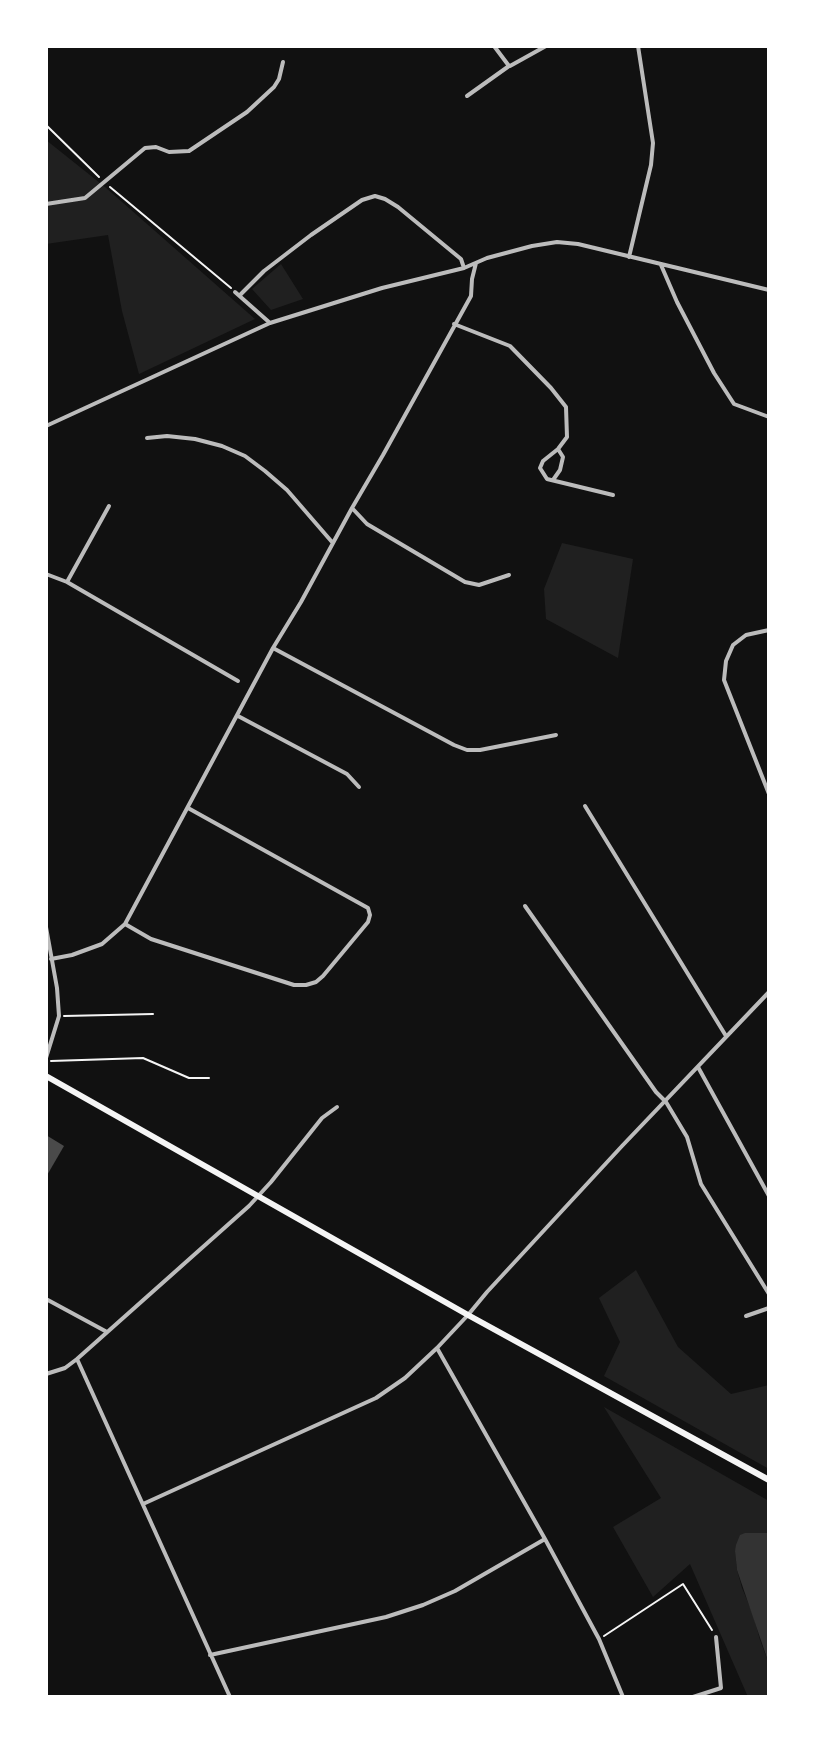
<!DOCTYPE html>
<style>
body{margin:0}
#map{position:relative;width:815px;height:1743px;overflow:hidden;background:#111;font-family:"DM Sans",sans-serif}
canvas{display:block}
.frame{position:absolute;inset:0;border:48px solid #fff;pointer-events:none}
</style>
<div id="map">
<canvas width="815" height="1743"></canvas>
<div class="frame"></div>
</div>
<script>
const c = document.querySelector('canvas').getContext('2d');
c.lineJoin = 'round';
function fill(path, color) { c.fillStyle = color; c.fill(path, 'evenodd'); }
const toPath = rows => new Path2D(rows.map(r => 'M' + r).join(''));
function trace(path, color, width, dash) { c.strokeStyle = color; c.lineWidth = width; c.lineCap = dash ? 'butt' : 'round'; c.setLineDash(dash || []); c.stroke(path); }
const green = toPath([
 [46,140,105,187,255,319,139,374,122,311,108,235,46,244],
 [281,264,303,299,271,310,252,289],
 [562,543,633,559,618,658,546,619,544,589],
 [636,1270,678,1347,731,1394,769,1385,769,1469,604,1376,620,1342,599,1298],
 [604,1407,769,1501,769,1533,748,1534,735,1551,737,1570,742,1588,753,1614,760,1640,769,1664,769,1697,748,1697,690,1564,653,1597,613,1527,661,1498]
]);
const water = toPath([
 [745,1533,769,1533,769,1664,737,1570,735,1551,736,1545,740,1535]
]);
const building = toPath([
 [46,1135,64,1146,46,1177]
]);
const path = toPath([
 [46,125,99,177],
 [110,187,231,288],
 [64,1016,153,1014],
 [51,1061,143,1058,189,1078,209,1078],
 [604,1636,683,1584,712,1630]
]);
const minor = toPath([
 [510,66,546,46],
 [467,96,509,66,494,46],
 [46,204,85,198,145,148,156,147,169,152,189,151,247,112,274,87,279,79,283,62],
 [629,257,651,165,653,143,638,46],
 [661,265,677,302,714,373,734,404,769,417],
 [235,292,270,323],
 [240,295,264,271,311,235,362,200,375,196,385,199,398,207,461,259,464,268],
 [454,324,510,346,551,388,566,407,567,437,558,449,543,461,540,468,547,479,613,495],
 [46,426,270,323,382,288,464,268,487,258,532,246,557,242,578,244,769,290],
 [147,438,167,436,195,439,222,446,245,456,265,471,287,490,332,542],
 [553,480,560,470,563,457,558,449],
 [352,508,367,524,465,582,479,585,509,575],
 [46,574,67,582,238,681],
 [67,582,109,506],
 [769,630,746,635,733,645,726,661,724,680,769,794],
 [273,648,454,745,467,750,480,750,556,735],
 [238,716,347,774,359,787],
 [585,806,726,1036],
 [525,906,656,1092,666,1102,687,1137,701,1184,769,1294],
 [125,924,151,939,294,985,306,985,316,982,323,976,368,922,370,915,368,908,188,808],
 [46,927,57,988,59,1016,46,1058],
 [51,959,72,955,102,944,125,924,273,648,301,602,352,508,383,455,471,296,472,279,476,263],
 [698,1067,769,1196],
 [46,1299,107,1332],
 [746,1316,769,1308],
 [437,1348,545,1539,599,1639,623,1697],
 [77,1359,230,1697],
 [46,1374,65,1368,77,1359,249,1206,271,1182,322,1118,337,1107],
 [143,1504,376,1398,405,1378,437,1348,468,1315,487,1292,622,1146,769,992],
 [210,1655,386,1617,423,1605,455,1591,545,1539],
 [693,1697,721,1688,716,1637]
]);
const secondary = toPath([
 [46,1076,468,1315,769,1480]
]);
fill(green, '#202020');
fill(water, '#333');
fill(building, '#4a4a4a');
trace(path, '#f5f5f5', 2);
trace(minor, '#bcbcbc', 4);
trace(secondary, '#f5f5f5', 6);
</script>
